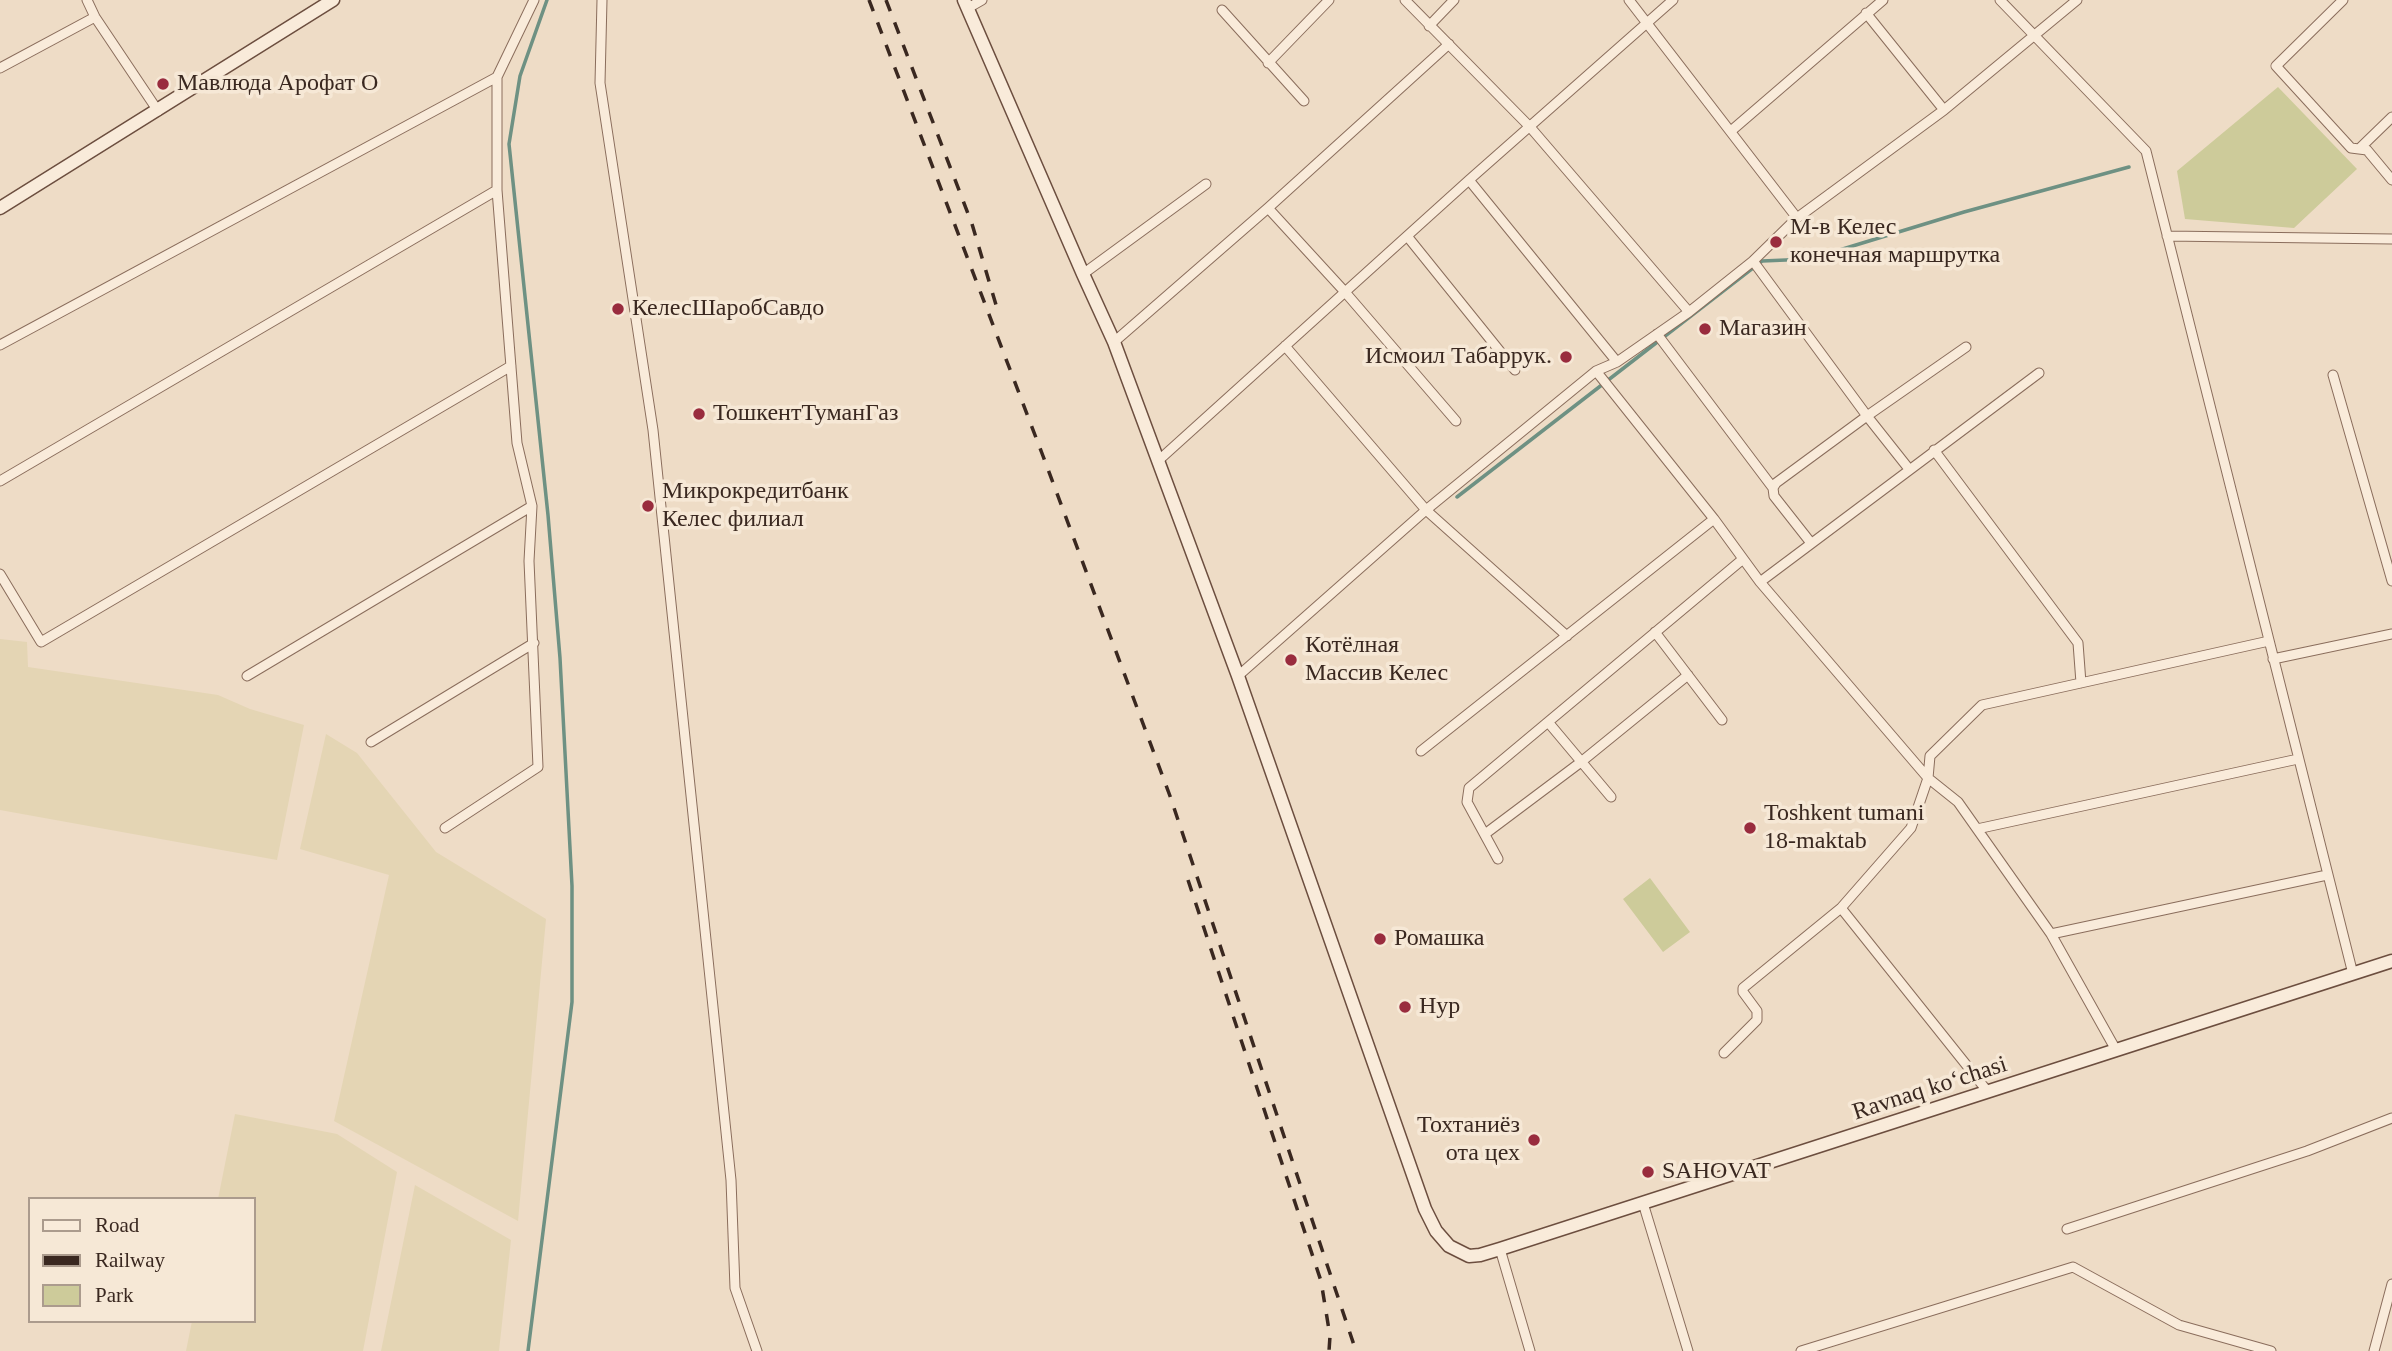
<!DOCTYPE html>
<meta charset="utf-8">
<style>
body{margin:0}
#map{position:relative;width:2392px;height:1351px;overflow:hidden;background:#eedcc6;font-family:Georgia,serif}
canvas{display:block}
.legend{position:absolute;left:28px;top:1197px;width:228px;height:126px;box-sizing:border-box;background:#f6e8d6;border:2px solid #ab9b8d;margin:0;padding:9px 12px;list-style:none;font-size:21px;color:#3a2820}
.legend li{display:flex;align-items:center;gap:14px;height:35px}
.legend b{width:35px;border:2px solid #ab9b8d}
</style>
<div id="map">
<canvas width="2392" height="1351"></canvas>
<ul class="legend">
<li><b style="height:9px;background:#f9ebda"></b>Road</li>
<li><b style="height:9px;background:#3a2820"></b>Railway</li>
<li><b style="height:19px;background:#cdcb9a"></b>Park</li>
</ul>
</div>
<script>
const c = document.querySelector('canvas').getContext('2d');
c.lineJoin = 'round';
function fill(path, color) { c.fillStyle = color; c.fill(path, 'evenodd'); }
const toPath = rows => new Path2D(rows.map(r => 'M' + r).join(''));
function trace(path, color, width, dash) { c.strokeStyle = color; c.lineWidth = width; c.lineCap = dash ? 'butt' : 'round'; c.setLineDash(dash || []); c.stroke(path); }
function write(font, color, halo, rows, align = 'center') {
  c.font = font + ' Georgia,serif'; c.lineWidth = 7; c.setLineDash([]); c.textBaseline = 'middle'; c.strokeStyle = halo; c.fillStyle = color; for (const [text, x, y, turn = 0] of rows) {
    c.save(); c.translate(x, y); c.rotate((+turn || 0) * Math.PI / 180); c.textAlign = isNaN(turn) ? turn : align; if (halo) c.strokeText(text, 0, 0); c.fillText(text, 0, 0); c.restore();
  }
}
const farmland = toPath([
 [0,639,27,642,28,667,218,695,250,709,304,725,277,860,0,810],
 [326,734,357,753,436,852,546,919,518,1221,334,1121,389,875,300,849],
 [235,1114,337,1134,397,1172,363,1351,186,1351,192,1321,254,1321,254,1199,218,1199],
 [415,1185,511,1240,499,1351,381,1351]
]);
const green = toPath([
 [2278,87,2357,169,2294,228,2185,219,2177,171],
 [1650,878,1690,932,1663,952,1623,899]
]);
const stream = toPath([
 [1457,497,1762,261,1810,259,1964,212,2129,167],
 [528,1351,572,1002,572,886,560,658,548,515,509,144,520,76,547,0]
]);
const street = toPath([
 [87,0,95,17,158,111],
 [602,0,600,83,653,430,731,1180,735,1288,757,1351],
 [1405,0,1530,127,1689,312],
 [1629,0,1797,218],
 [2000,0,2146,151,2353,974],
 [2343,0,2276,66,2351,148,2367,150,2392,180],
 [968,8,982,0],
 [1222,10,1304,101],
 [1866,13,1944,110],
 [1429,26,1454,0],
 [1268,63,1329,0],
 [0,68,95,17],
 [1731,131,1883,0],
 [2359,149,2392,117],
 [1469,180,1617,362],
 [1268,208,1345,292,1456,421],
 [1407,236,1515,370],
 [2167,236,2392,239],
 [1753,261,1867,416,1909,469],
 [1083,274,1206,184],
 [1657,334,1773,488],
 [1114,342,1268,208,1449,44],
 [0,345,497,77],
 [1285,346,1426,510,1567,636],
 [1596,371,1714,519,1760,582,1928,778,1958,802,2051,934,2116,1050],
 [2333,375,2392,581],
 [1934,450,2078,643,2081,683],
 [1159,460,1469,180,1673,0],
 [0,481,497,190],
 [1811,543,1774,496,1773,488,1776,483,1867,416,1966,347],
 [0,574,41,642,511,366],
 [1760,582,2039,373],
 [1655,632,1722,720],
 [2273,659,2392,634],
 [247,676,532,506],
 [1238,676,1426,510,1596,371,1617,362,1689,312,1753,261,1797,218,1944,110,2077,0],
 [1548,722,1611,797],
 [371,742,534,643],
 [1421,751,1714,519],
 [445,828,538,767,529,561,532,506,517,443,497,190,497,77,534,0],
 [1977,829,2298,759],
 [1485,834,1581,762,1688,675],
 [1498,859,1467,802,1469,788,1743,559],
 [1841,908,1988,1092],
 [2051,934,2327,875],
 [1724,1053,1757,1020,1757,1011,1743,992,1743,988,1841,908,1911,828,1928,778,1930,756,1982,705,2269,641],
 [1643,1203,1688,1351],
 [2067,1229,2307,1151,2392,1118],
 [1500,1249,1530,1351],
 [1801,1351,2073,1267,2179,1325,2271,1351],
 [2374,1351,2392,1284]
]);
const secondary = toPath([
 [964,0,1083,274,1114,342,1238,676,1425,1209,1436,1231,1449,1246,1469,1256,1480,1255,1500,1249,2392,961],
 [0,208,333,0]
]);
const rail = toPath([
 [869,0,1043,456,1170,796,1356,1351],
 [886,0,972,224,999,315],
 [1188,880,1321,1281,1330,1336,1329,1351]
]);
const markers = [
 [163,84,7,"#992c3e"],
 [1776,242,7,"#992c3e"],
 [618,309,7,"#992c3e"],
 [1705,329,7,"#992c3e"],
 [1566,357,7,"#992c3e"],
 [699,414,7,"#992c3e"],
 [648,506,7,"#992c3e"],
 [1291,660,7,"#992c3e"],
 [1750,828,7,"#992c3e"],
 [1380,939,7,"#992c3e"],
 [1405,1007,7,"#992c3e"],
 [1534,1140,7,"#992c3e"],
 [1648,1172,7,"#992c3e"]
];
const poiNames = [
 ["Мавлюда Арофат О",177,84],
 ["М-в Келес",1790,228],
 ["конечная маршрутка",1790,256],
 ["КелесШаробСавдо",632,309],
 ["Магазин",1719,329],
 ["Исмоил Табаррук.",1552,357,"right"],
 ["ТошкентТуманГаз",713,414],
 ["Микрокредитбанк",662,492],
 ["Келес филиал",662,520],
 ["Котёлная",1305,646],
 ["Массив Келес",1305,674],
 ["Toshkent tumani",1764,814],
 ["18-maktab",1764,842],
 ["Ромашка",1394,939],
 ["Нур",1419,1007],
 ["Тохтаниёз",1520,1126,"right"],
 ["ота цех",1520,1154,"right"],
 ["SAHOVAT",1662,1172]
];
const streetNames = [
 ["Ravnaq ko‘chasi",1930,1089,-18]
];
fill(farmland, '#e4d5b4');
fill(green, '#cdcb9a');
trace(stream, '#6e9183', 3.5);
trace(street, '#8a6d5c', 11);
trace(secondary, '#6c4e3f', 15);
trace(street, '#f9ebda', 9);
trace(secondary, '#f9ebda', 12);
trace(rail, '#3a2820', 3.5, [12, 12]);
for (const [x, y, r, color] of markers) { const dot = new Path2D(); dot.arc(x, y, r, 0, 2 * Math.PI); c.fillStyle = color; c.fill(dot); trace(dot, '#f6e8d6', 2.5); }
write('24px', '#3a2820', '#f6e8d6', poiNames, 'left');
write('24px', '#3a2820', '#f6e8d6', streetNames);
</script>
